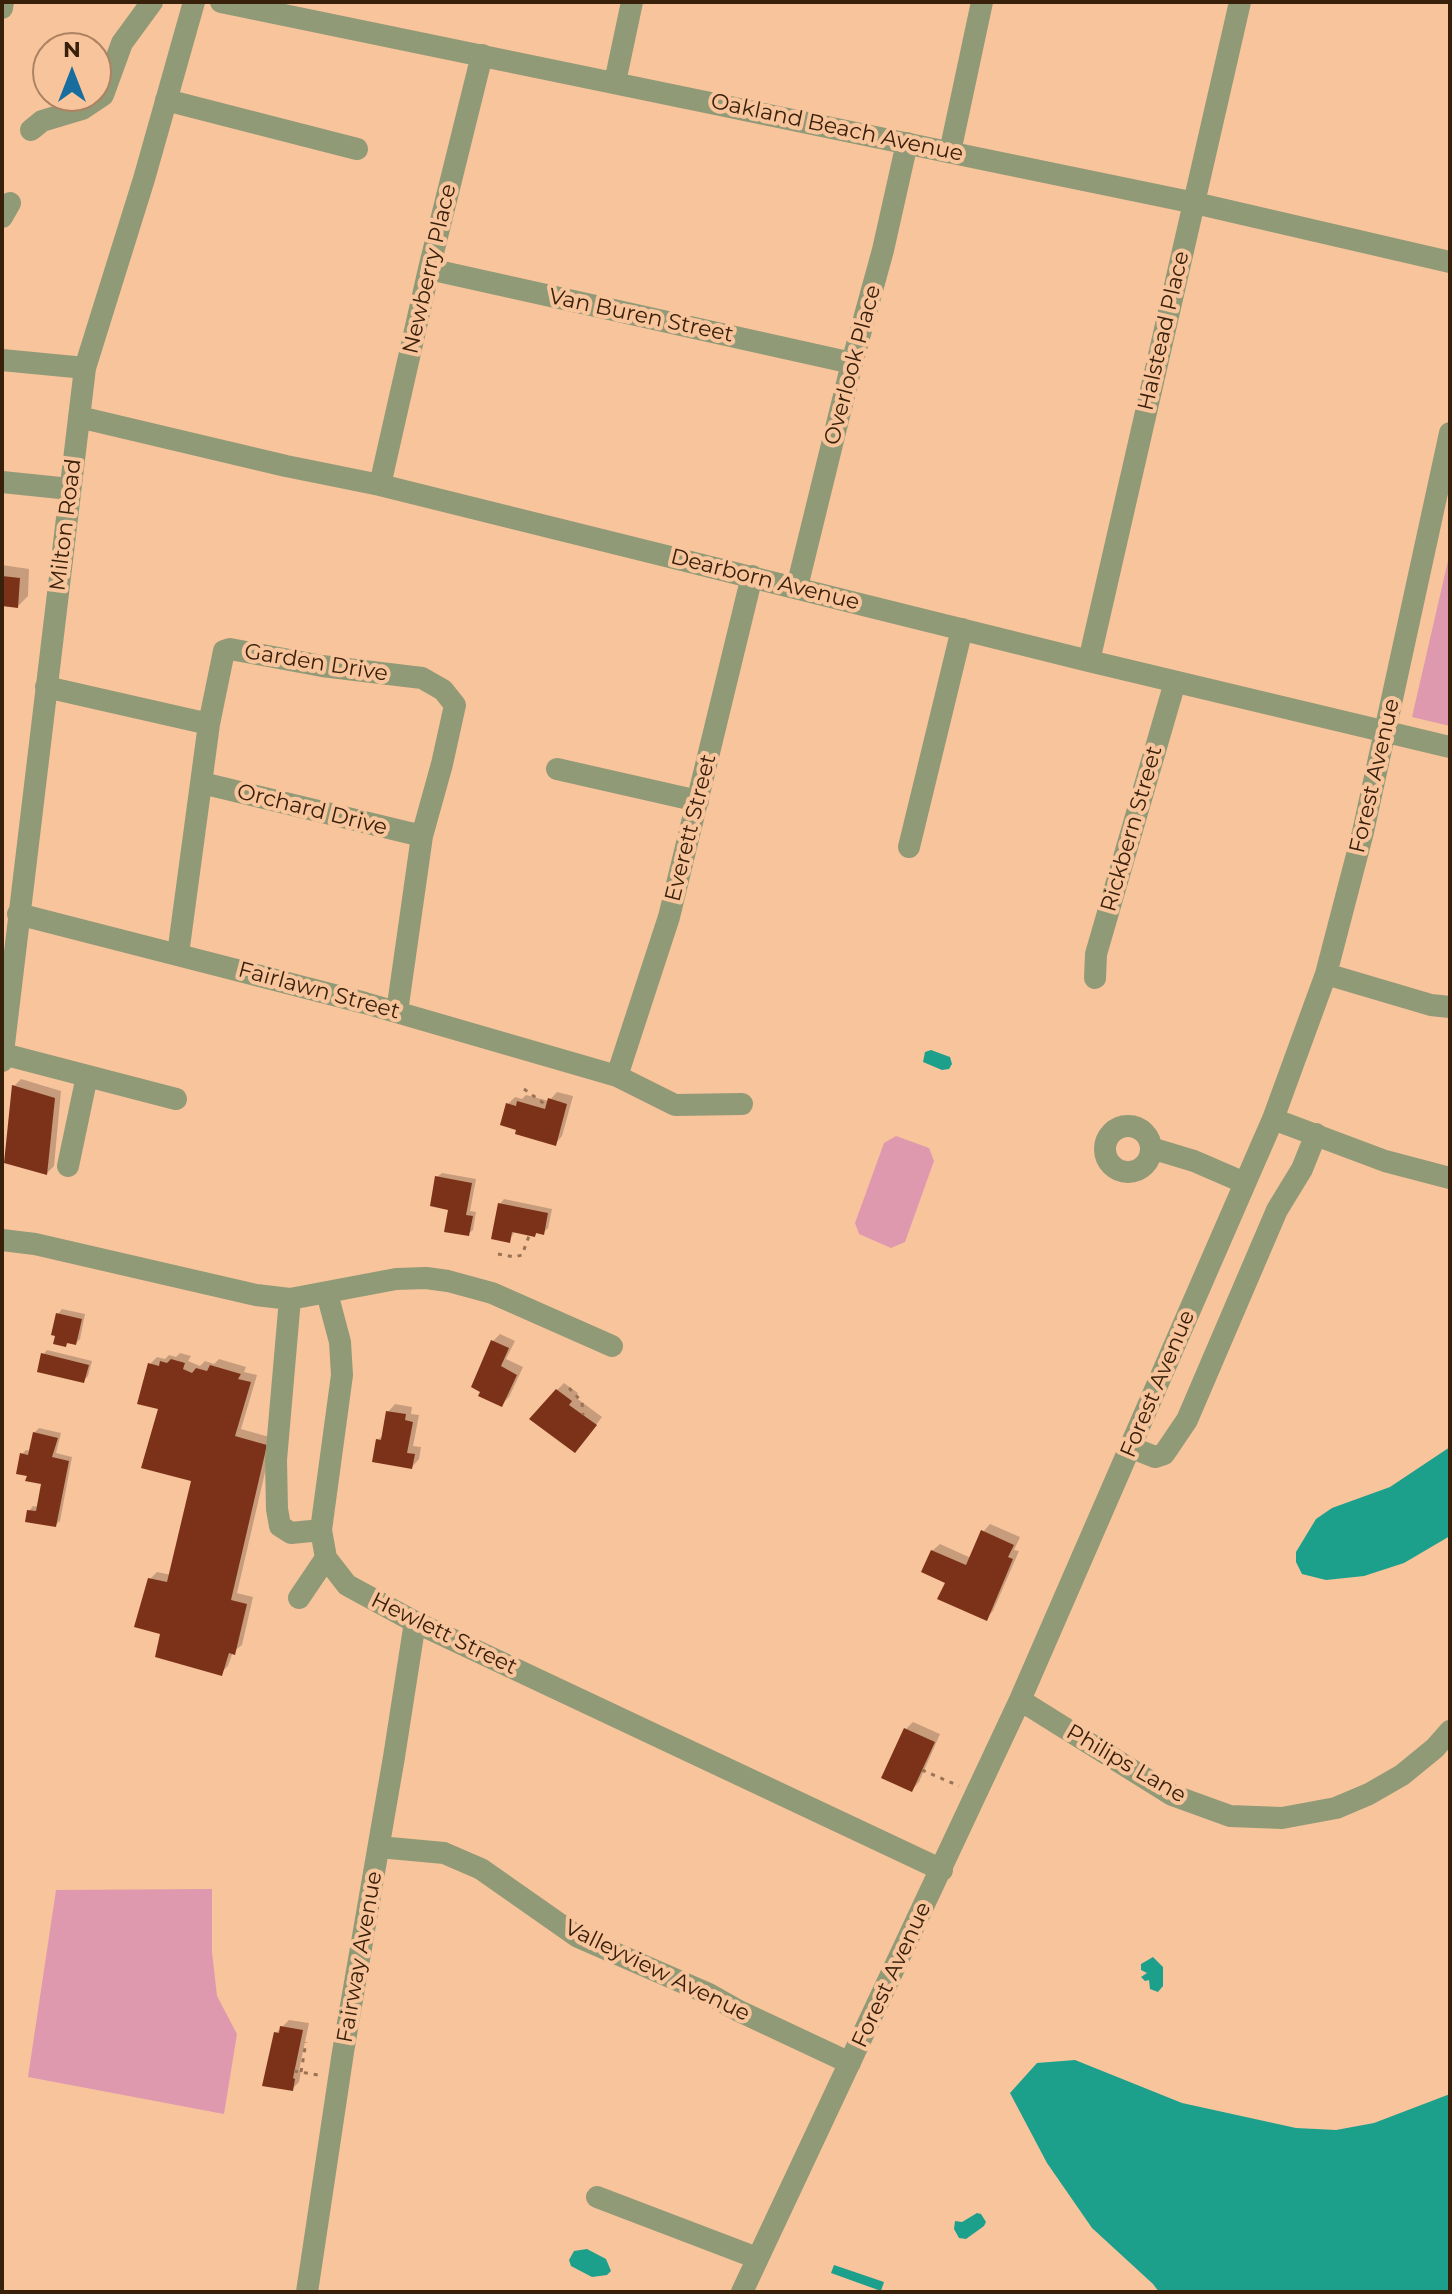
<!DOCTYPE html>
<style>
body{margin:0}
#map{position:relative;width:1452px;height:2294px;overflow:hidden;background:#f8c49c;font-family:Montserrat,sans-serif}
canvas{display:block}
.frame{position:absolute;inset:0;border:4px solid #39200b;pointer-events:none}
.north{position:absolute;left:32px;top:32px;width:80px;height:80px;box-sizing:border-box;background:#f8c49c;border:2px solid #ac8262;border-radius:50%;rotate:0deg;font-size:22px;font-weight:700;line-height:32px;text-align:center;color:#39200b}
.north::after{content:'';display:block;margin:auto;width:28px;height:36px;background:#176e9e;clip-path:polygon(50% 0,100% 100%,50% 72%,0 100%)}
</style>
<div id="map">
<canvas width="1452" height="2294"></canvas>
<div class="frame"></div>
<div class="north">N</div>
</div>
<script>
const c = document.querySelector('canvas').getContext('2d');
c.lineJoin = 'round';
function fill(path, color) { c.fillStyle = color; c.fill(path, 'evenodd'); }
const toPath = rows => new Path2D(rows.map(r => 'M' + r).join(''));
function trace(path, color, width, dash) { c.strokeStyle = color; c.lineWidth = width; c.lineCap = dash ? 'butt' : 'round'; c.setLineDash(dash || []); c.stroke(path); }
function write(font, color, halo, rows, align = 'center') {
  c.font = font + ' Montserrat,sans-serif'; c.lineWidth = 8; c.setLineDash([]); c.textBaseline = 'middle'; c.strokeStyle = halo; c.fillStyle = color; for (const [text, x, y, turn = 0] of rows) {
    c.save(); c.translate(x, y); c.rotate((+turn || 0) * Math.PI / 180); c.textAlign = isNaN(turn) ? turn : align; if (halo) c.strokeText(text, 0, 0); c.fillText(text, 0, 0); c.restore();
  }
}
const green = toPath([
 [1450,552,1450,726,1412,717],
 [896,1136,929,1148,934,1161,905,1242,891,1248,859,1234,855,1223,884,1143],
 [212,1889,212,1952,217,1996,237,2034,224,2114,28,2077,56,1890]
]);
const water = toPath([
 [931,1050,950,1057,952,1064,949,1069,942,1070,923,1062,925,1052],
 [1450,1447,1450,1536,1404,1563,1364,1576,1326,1580,1302,1574,1296,1562,1296,1552,1316,1519,1332,1508,1390,1487],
 [1153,1957,1163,1967,1163,1986,1158,1992,1150,1989,1149,1980,1145,1981,1141,1977,1147,1973,1141,1970,1141,1964],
 [1075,2060,1182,2103,1296,2128,1336,2130,1374,2123,1450,2094,1450,2292,1159,2292,1153,2284,1092,2228,1047,2163,1010,2093,1037,2063],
 [977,2213,981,2214,986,2222,984,2226,966,2239,959,2238,954,2229,955,2221,962,2222],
 [587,2249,606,2259,611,2271,607,2275,592,2277,571,2266,569,2260,574,2251],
 [834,2265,884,2282,881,2291,831,2273]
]);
const shadow = toPath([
 [2,565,29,569,28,596,18,606,3,604,2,616],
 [21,1079,61,1091,54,1166,47,1173,14,1086],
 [557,1092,573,1096,562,1136,555,1144,508,1104,515,1097,522,1099,526,1095,549,1101],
 [442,1173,476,1179,470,1211,476,1212,473,1230,468,1234,450,1208,437,1177],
 [504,1199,552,1209,548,1228,543,1233,538,1231,535,1235,515,1231,509,1241,500,1204],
 [62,1309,85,1314,80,1339,76,1343,69,1342,65,1345,58,1314],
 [500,1334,515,1341,506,1359,523,1367,509,1397,501,1405,493,1341],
 [47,1350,92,1361,88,1376,83,1381,43,1355],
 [180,1353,191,1356,188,1361,200,1366,205,1361,214,1364,219,1359,246,1367,244,1372,257,1375,241,1429,273,1438,237,1593,253,1597,242,1645,233,1652,228,1666,221,1673,163,1632,150,1579,157,1572,171,1575,193,1479,161,1408,150,1364,157,1357,165,1359,169,1355,176,1357],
 [564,1383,578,1393,575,1397,602,1417,582,1444,557,1390],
 [395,1404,412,1407,411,1414,419,1415,413,1446,421,1447,419,1459,412,1467,378,1440,384,1434,388,1412],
 [39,1428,61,1433,56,1453,72,1457,60,1521,55,1525,29,1511,33,1506,39,1507,44,1483,22,1454,26,1450,31,1451,34,1433],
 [990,1524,1020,1537,1014,1550,1019,1551,993,1611,986,1618,947,1582,932,1551,940,1544,971,1558,983,1532],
 [913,1722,940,1734,919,1782,912,1790,905,1730],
 [289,2020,309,2023,299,2070,301,2071,299,2082,292,2089,276,2033]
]);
const building = toPath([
 [2,576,20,578,18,608,2,606],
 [12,1085,55,1098,47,1175,4,1163],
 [548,1098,567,1104,556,1146,515,1134,516,1130,500,1125,506,1103,516,1106,517,1101,545,1109],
 [435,1176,472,1183,466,1215,473,1216,469,1236,444,1232,448,1210,430,1206],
 [498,1203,548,1213,544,1235,536,1233,535,1237,512,1232,510,1243,491,1239],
 [56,1313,82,1319,76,1345,67,1343,66,1347,53,1344,55,1336,51,1335],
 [491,1340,509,1348,501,1366,517,1375,502,1407,478,1396,480,1392,471,1387],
 [41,1353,89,1365,84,1383,37,1372],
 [171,1359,185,1363,183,1369,192,1373,196,1368,207,1371,210,1365,241,1374,238,1379,251,1382,235,1436,267,1445,231,1600,247,1604,235,1655,229,1653,222,1676,155,1657,160,1634,134,1627,148,1578,167,1582,191,1481,141,1468,158,1409,137,1404,148,1363,159,1366,160,1361,167,1363],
 [556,1389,572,1401,569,1405,597,1425,575,1453,529,1419],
 [386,1411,406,1414,405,1420,413,1422,407,1453,415,1454,412,1469,372,1462,376,1439,381,1440],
 [33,1432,58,1438,52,1457,69,1461,56,1527,25,1522,27,1510,36,1511,41,1484,25,1481,27,1476,16,1474,20,1453,28,1455],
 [981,1530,1014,1545,1008,1557,1013,1559,987,1621,937,1599,945,1583,921,1572,931,1550,966,1565],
 [904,1728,935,1742,912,1792,881,1778],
 [280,2026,303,2030,293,2078,295,2079,293,2091,262,2086,274,2032,279,2033]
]);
const path = toPath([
 [524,1089,546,1105],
 [498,1254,514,1257,522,1255,529,1236],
 [569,1388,582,1402,583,1415],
 [922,1770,959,1786],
 [294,2071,318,2075],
 [301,2072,306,2042]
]);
const minor = toPath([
 [221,2,1195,203,1450,262],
 [2,8,3,2],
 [615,82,632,2],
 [166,100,357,149],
 [31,130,42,121,82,109,103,95,122,43,152,2],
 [950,152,982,2],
 [2,217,10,203],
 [429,269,852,363],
 [2,360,85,368],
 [79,417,286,466,380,485,1089,661,1450,747],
 [2,482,70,489],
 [380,485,429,269,482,55],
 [797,587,852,363,883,250,907,143],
 [1089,661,1240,2],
 [46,687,209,724],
 [557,769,698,801],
 [202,783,422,836],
 [909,847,962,629],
 [18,914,365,1003,617,1076,675,1105,742,1104],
 [178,954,209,724,224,651,230,649,322,666,422,678,443,690,455,705,442,764,422,836,397,1012],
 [1326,974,1431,1005,1450,1007],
 [1095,978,1096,954,1175,682],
 [3,1054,176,1099],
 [2,1061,85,368,144,179,194,2],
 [617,1076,669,917,752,576],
 [1273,1119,1385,1161,1450,1178],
 '1105 1149a23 23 0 1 1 46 0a23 23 0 1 1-46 0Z',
 [1151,1148,1194,1161,1245,1183],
 [68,1166,87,1076],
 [2,1240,35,1244,256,1295,290,1299,396,1279,426,1278,448,1281,492,1293,612,1346],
 [327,1293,340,1342,342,1375,321,1530,326,1558,347,1585,415,1622,942,1870],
 [290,1299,276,1460,277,1509,280,1526,291,1533,321,1530],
 [1130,1447,1155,1457,1164,1454,1187,1420,1277,1210,1302,1169,1316,1134],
 [299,1598,326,1558],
 [1020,1700,1172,1795,1230,1816,1282,1818,1336,1808,1369,1794,1402,1775,1435,1748,1450,1731],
 [379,1847,444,1853,481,1869,578,1937,709,1994,739,2011,850,2063],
 [597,2197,757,2258],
 [307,2292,343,2052,394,1757,415,1622],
 [742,2292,1020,1700,1273,1119,1326,974,1363,832,1450,433]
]);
const streetNames = [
 ["Oakland Beach Avenue",837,128,12],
 ["Newberry Place",430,269,-77],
 ["Van Buren Street",641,316,12],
 ["Halstead Place",1164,331,-77],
 ["Overlook Place",853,365,-75],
 ["Milton Road",66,525,-83],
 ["Dearborn Avenue",765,580,14],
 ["Garden Drive",316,663,9],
 ["Forest Avenue",1375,776,-77],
 ["Orchard Drive",312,810,14],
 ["Everett Street",691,828,-76],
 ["Rickbern Street",1132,829,-74],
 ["Fairlawn Street",319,991,15],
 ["Forest Avenue",1158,1384,-67],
 ["Hewlett Street",444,1634,26],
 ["Philips Lane",1126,1764,30],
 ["Fairway Avenue",360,1957,-80],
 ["Valleyview Avenue",657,1971,26],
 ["Forest Avenue",892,1975,-65]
];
fill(green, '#df99af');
fill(water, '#1ca08c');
fill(shadow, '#0003');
fill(building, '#7c3218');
trace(path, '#987253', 3, [4, 6]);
trace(minor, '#919a77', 22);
write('22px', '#39200b', '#f8c49c', streetNames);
</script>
